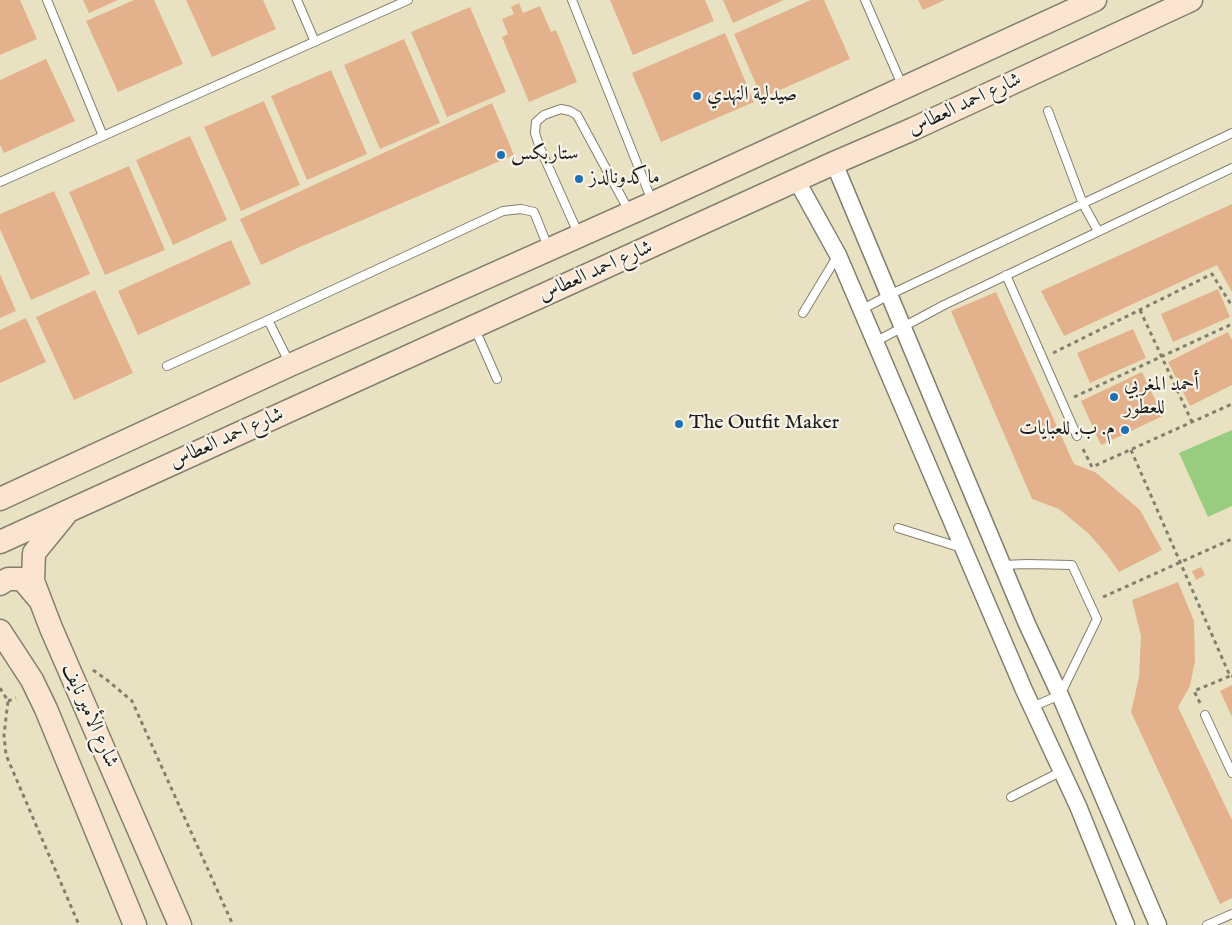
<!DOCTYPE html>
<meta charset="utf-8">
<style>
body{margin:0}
canvas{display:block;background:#e9e2c2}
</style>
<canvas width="1232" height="925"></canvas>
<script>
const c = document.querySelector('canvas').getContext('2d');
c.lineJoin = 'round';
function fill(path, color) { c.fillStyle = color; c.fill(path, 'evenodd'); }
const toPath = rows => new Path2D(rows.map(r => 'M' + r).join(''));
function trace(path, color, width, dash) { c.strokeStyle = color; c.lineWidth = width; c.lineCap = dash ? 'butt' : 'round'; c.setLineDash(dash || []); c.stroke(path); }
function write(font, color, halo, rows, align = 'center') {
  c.font = font + ' "IM FELL English",Amiri,serif'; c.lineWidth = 4.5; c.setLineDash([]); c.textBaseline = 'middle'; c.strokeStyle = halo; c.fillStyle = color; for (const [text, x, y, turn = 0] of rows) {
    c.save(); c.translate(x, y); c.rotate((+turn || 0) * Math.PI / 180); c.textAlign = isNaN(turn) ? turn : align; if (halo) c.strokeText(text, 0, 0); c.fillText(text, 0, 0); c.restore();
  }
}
const green = toPath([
 [1232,430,1232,506,1208,517,1179,453]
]);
const building = toPath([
 [0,0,20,0,37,39,0,55],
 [83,0,118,0,89,13],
 [134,0,154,0,183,64,118,92,86,21],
 [186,0,263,0,276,29,212,57],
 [610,0,705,0,714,21,633,55],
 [723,0,784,0,733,23],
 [811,0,824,0,850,59,762,98,734,34],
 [918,0,945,0,923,10],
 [519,3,523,13,540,6,551,32,556,30,577,82,529,102,502,37,508,34,502,19,514,14,511,7],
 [470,7,506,92,447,117,411,32],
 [725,33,754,102,661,142,632,73],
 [404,39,440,123,380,149,344,65],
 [46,59,75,121,4,153,0,145,0,80],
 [331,70,367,154,307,180,271,96],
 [264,101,300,185,241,211,204,127],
 [492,103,514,155,302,246,261,265,240,219],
 [190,136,227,220,173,245,136,160],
 [129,166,165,250,105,275,69,192],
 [54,191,90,274,31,300,0,229,0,214],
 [1232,204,1232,292,1217,265,1064,336,1041,291],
 [231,240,251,284,138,335,118,291],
 [0,274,16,311,0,318],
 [1218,289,1230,317,1173,342,1161,314],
 [95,290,133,373,74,400,36,317],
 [996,292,1074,464,1095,472,1140,510,1162,550,1119,572,1107,555,1089,534,1059,509,1032,499,951,311],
 [26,318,46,362,0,383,0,330],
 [1133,329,1146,358,1090,383,1077,353],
 [1228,332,1232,340,1232,385,1190,406,1168,362],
 [1142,372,1163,416,1101,445,1081,401],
 [1201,567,1205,575,1196,580,1192,571],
 [1178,582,1194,621,1195,661,1190,686,1178,707,1232,820,1232,898,1220,904,1131,712,1139,677,1141,636,1132,600],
 [1232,685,1232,717,1220,691]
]);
const path = toPath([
 [1140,310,1192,422],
 [1053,353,1212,274,1232,306],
 [1074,397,1232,324],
 [1083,449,1092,467,1232,404],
 [1131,450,1230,676,1232,676],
 [1103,597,1232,539],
 [93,670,107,680,132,701,233,925],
 [0,688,8,701,4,735,6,755,79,925],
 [8,701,16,698],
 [1200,703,1194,691,1230,676]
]);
const lane = toPath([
 [47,0,103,136],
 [297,0,315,42],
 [572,0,652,201],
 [865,0,902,85],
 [1048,111,1083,204,1098,231],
 [0,182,408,0],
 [578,233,540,148,535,133,536,122,544,115,561,109,570,111,577,115,629,211],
 [1006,275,1077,436],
 [861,310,889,295,1232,133],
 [803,313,838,255],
 [268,320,503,211,521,209,534,212,548,247],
 [475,329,497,379],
 [875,342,944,305,1232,168],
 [167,366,268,320,290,364],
 [898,528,962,548],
 [1002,565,1027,564,1072,565,1097,619,1060,695,1032,707],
 [1205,715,1232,773],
 [1011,797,1062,771],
 [1207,925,1232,914]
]);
const street = toPath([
 [834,163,1027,624,1060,695,1158,925],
 [797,181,838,255,1024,690,1078,806,1126,925]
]);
const secondary = toPath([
 [0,499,290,365,653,203,1095,0],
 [65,515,34,553,33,581,51,628,180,925],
 [0,542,834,163,913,129,1191,0],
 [0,584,8,579,22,579,38,598],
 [0,631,32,680,46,709,135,925]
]);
const markers = [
 [697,96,5,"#1f6fb2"],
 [501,155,5,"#1f6fb2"],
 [579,179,5,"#1f6fb2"],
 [1114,397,5,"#1f6fb2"],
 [679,424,5,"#1f6fb2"],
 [1125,430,5,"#1f6fb2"]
];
const poiNames = [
 ["صيدلية النهدي",707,96],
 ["ستاربكس",511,155],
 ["ماكدونالدز",589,179],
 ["أحمد المغربي",1124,386],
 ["للعطور",1124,409],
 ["The Outfit Maker",689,424],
 ["م. ب. للعبايات",1115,430,"right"]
];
const streetNames = [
 ["شارع احمد العطاس",965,105,-25],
 ["شارع احمد العطاس",596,272,-24],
 ["شارع احمد العطاس",227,439,-24],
 ["شارع الأمير نايف",89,716,66]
];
fill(green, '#98cd7f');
fill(building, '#e3b28d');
trace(lane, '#827f6f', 10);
trace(street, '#827f6f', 19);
trace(secondary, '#827f6f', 25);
trace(path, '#827f6f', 3, [4, 4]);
trace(lane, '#fff', 8);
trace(street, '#fff', 16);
trace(secondary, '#fce5d0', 22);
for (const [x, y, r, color] of markers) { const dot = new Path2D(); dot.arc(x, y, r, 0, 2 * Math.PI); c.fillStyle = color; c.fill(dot); trace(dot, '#f7f3e8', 2); }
write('20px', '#1c1c1c', '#f7f3e8', poiNames, 'left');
write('20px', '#1c1c1c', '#f7f3e8', streetNames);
</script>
